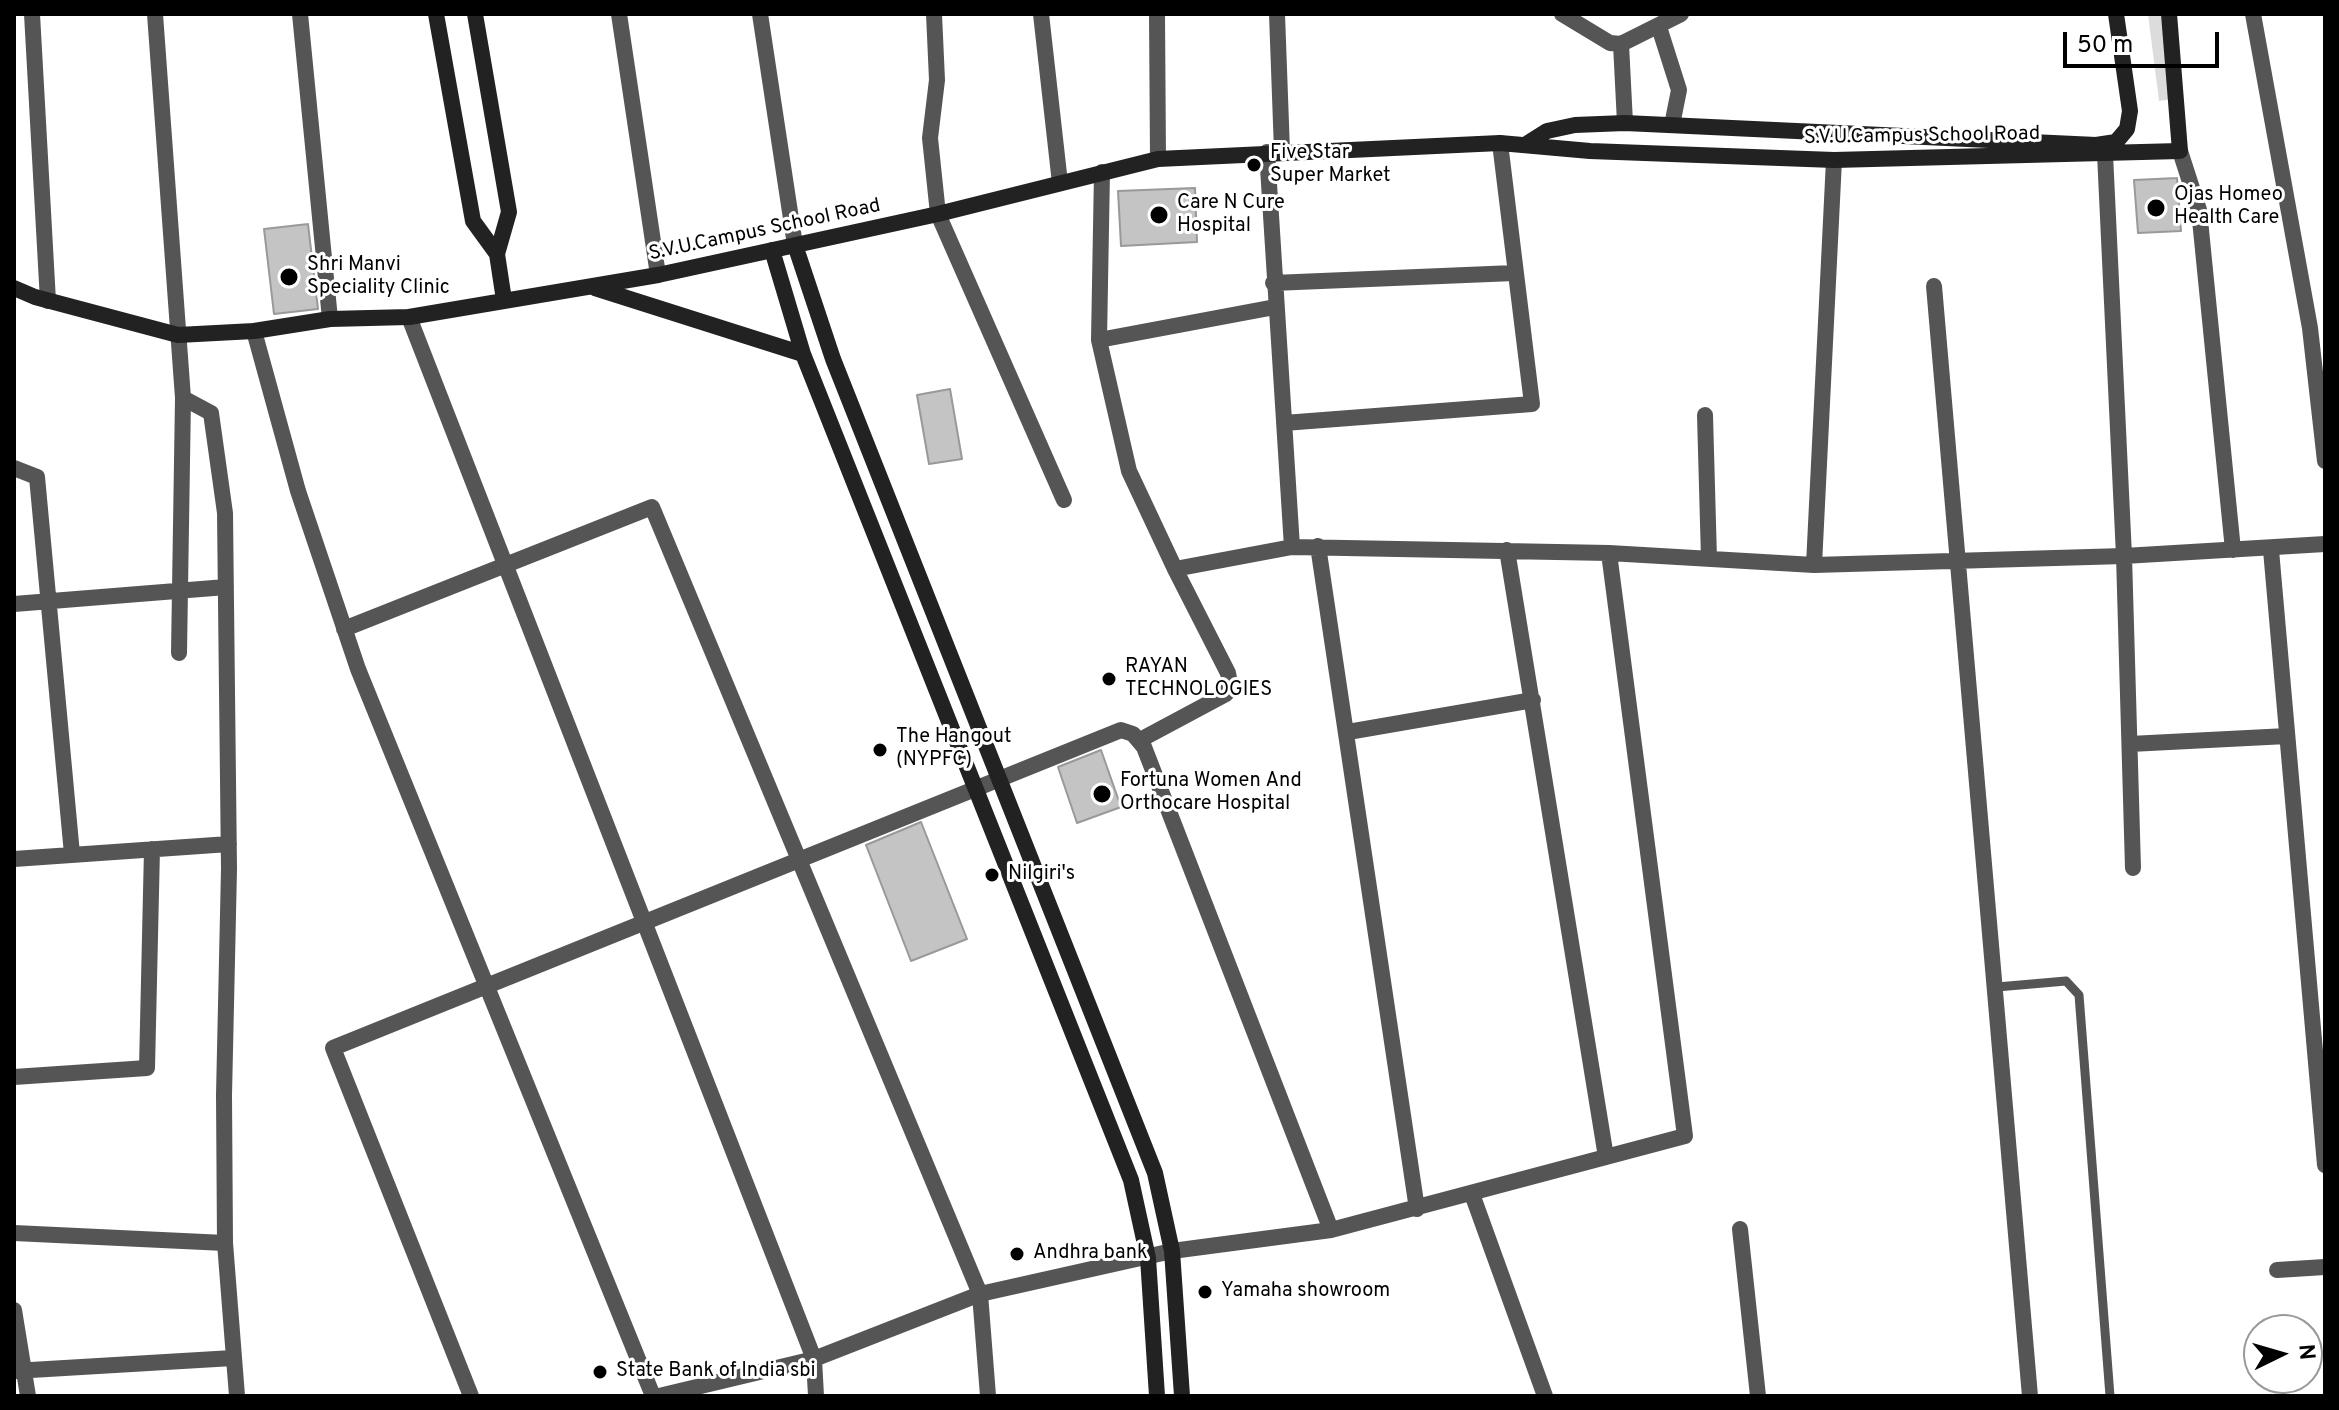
<!DOCTYPE html>
<style>
body{margin:0}
#map{position:relative;width:2339px;height:1410px;overflow:hidden;background:#fff;font-family:Overpass,sans-serif}
canvas{display:block}
.frame{position:absolute;inset:0;border:16px solid #000;pointer-events:none}
.north{position:absolute;left:2243px;top:1314px;width:80px;height:80px;box-sizing:border-box;background:#fff;border:2px solid #999;border-radius:50%;rotate:85deg;font-size:22px;font-weight:700;line-height:32px;text-align:center;color:#000}
.north::after{content:'';display:block;margin:auto;width:28px;height:36px;background:#000;clip-path:polygon(50% 0,100% 100%,50% 72%,0 100%)}
.scale{position:absolute;left:2063px;top:32px;width:156px;height:36px;box-sizing:border-box;border:4px solid #000;border-top:0;padding-left:10px;font-size:24px;line-height:28px;white-space:nowrap;color:#000;-webkit-text-stroke:6px #fff;paint-order:stroke}
</style>
<div id="map">
<canvas width="2339" height="1410"></canvas>
<div class="frame"></div>
<div class="north">N</div>
<div class="scale">50 m</div>
</div>
<script>
const c = document.querySelector('canvas').getContext('2d');
c.lineJoin = 'round';
function fill(path, color) { c.fillStyle = color; c.fill(path, 'evenodd'); }
const toPath = rows => new Path2D(rows.map(r => 'M' + r).join(''));
function trace(path, color, width, dash) { c.strokeStyle = color; c.lineWidth = width; c.lineCap = dash ? 'butt' : 'round'; c.setLineDash(dash || []); c.stroke(path); }
function write(font, color, halo, rows, align = 'center') {
  c.font = font + ' Overpass,sans-serif'; c.lineWidth = 6; c.setLineDash([]); c.textBaseline = 'middle'; c.strokeStyle = halo; c.fillStyle = color; for (const [text, x, y, turn = 0] of rows) {
    c.save(); c.translate(x, y); c.rotate((+turn || 0) * Math.PI / 180); c.textAlign = isNaN(turn) ? turn : align; if (halo) c.strokeText(text, 0, 0); c.fillText(text, 0, 0); c.restore();
  }
}
const green = toPath([
 [2148,14,2161,14,2172,99,2159,101]
]);
const building = toPath([
 [2177,178,2181,231,2138,233,2134,180,2177,178],
 [1195,188,1197,242,1121,246,1118,191,1195,188],
 [308,224,318,309,274,314,264,229,308,224],
 [950,389,962,459,929,464,917,395,950,389],
 [1101,750,1121,807,1077,823,1058,767,1101,750],
 [921,822,967,939,911,961,866,845,921,822]
]);
const lane = toPath([
 [1997,987,2066,981,2079,995,2110,1396]
]);
const street = toPath([
 [32,14,48,301],
 [155,14,183,398,179,653],
 [300,14,330,319],
 [619,14,658,275],
 [760,14,795,245],
 [934,14,937,80,930,138,938,214,1064,500],
 [1041,14,1060,183],
 [1157,14,1158,159],
 [1277,14,1282,151],
 [1562,14,1610,43,1621,44,1681,14],
 [2253,14,2310,328,2325,461],
 [1659,27,1679,90,1672,125],
 [1621,44,1625,123],
 [2180,151,2199,210,2233,550],
 [1267,152,1292,547,1609,553,1814,565,2124,556,2325,544],
 [2105,154,2124,556,2133,868],
 [1102,172,1099,340,1129,471,1175,569,1292,547],
 [1273,283,1514,273],
 [1934,286,2030,1396],
 [409,317,814,1359,816,1396],
 [254,331,298,491,358,669,653,1396],
 [1099,340,1275,307],
 [183,398,211,413,225,513,229,869,224,1095,225,1243,237,1396],
 [1705,415,1709,559],
 [1284,423,1532,404,1500,143],
 [14,468,37,477,72,854],
 [1318,546,1417,1209],
 [1507,550,1606,1157],
 [2271,550,2325,1165],
 [1814,565,1834,160],
 [14,604,226,587],
 [344,629,652,507,980,1294,988,1396],
 [1348,732,1533,700],
 [1140,740,1226,694,1230,684,1228,673,1175,569],
 [2130,744,2287,736],
 [14,859,229,844],
 [14,1077,147,1068,152,849],
 [1472,1194,1545,1396],
 [1740,1229,1758,1396],
 [14,1233,225,1243],
 [2277,1270,2325,1267],
 [14,1310,28,1396],
 [14,1371,233,1358],
 [471,1396,333,1048,1121,730,1133,734,1144,747,1331,1230],
 [659,1396,814,1359,980,1294,1172,1251,1331,1230,1685,1136,1609,553]
]);
const secondary = toPath([
 [436,14,473,221,497,254,509,212,475,14],
 [1528,143,1547,131,1575,125,1625,123,2096,145,2116,142,2127,129,2130,111,2116,14],
 [795,245,833,359,1155,1173,1172,1251,1182,1396],
 [772,250,803,354,1131,1180,1148,1258,1157,1396],
 [497,254,504,300],
 [14,288,35,297,178,335,254,331,330,319,409,317,658,275,938,214,1158,159,1500,143,1590,151,1834,160,2180,151,2169,14],
 [595,288,803,354]
]);
const markers = [
 [1254,165,8,"#000"],
 [2156,208,10,"#000"],
 [1159,215,10,"#000"],
 [289,277,10,"#000"],
 [1109,679,8,"#000"],
 [880,750,8,"#000"],
 [1102,794,10,"#000"],
 [992,875,8,"#000"],
 [1017,1254,8,"#000"],
 [1205,1292,8,"#000"],
 [600,1372,8,"#000"]
];
const streetNames = [
 ["S.V.U.Campus School Road",1922,137,-1],
 ["S.V.U.Campus School Road",765,231,-12]
];
const poiNames = [
 ["Five Star",1270,154],
 ["Super Market",1270,177],
 ["Ojas Homeo",2174,196],
 ["Health Care",2174,219],
 ["Care N Cure",1177,204],
 ["Hospital",1177,227],
 ["Shri Manvi",307,266],
 ["Speciality Clinic",307,289],
 ["RAYAN",1125,668],
 ["TECHNOLOGIES",1125,691],
 ["The Hangout",896,738],
 ["(NYPFC)",896,761],
 ["Fortuna Women And",1120,782],
 ["Orthocare Hospital",1120,805],
 ["Nilgiri's",1008,875],
 ["Andhra bank",1033,1254],
 ["Yamaha showroom",1221,1292],
 ["State Bank of India sbi",616,1372]
];
fill(green, '#dcdcdc');
fill(building, '#c4c4c4');
trace(building, '#999', 2);
trace(lane, '#555', 9);
trace(street, '#555', 16);
trace(secondary, '#222', 16);
for (const [x, y, r, color] of markers) { const dot = new Path2D(); dot.arc(x, y, r, 0, 2 * Math.PI); c.fillStyle = color; c.fill(dot); trace(dot, '#fff', 3); }
write('20px', '#000', '#fff', streetNames);
write('20px', '#000', '#fff', poiNames, 'left');
</script>
